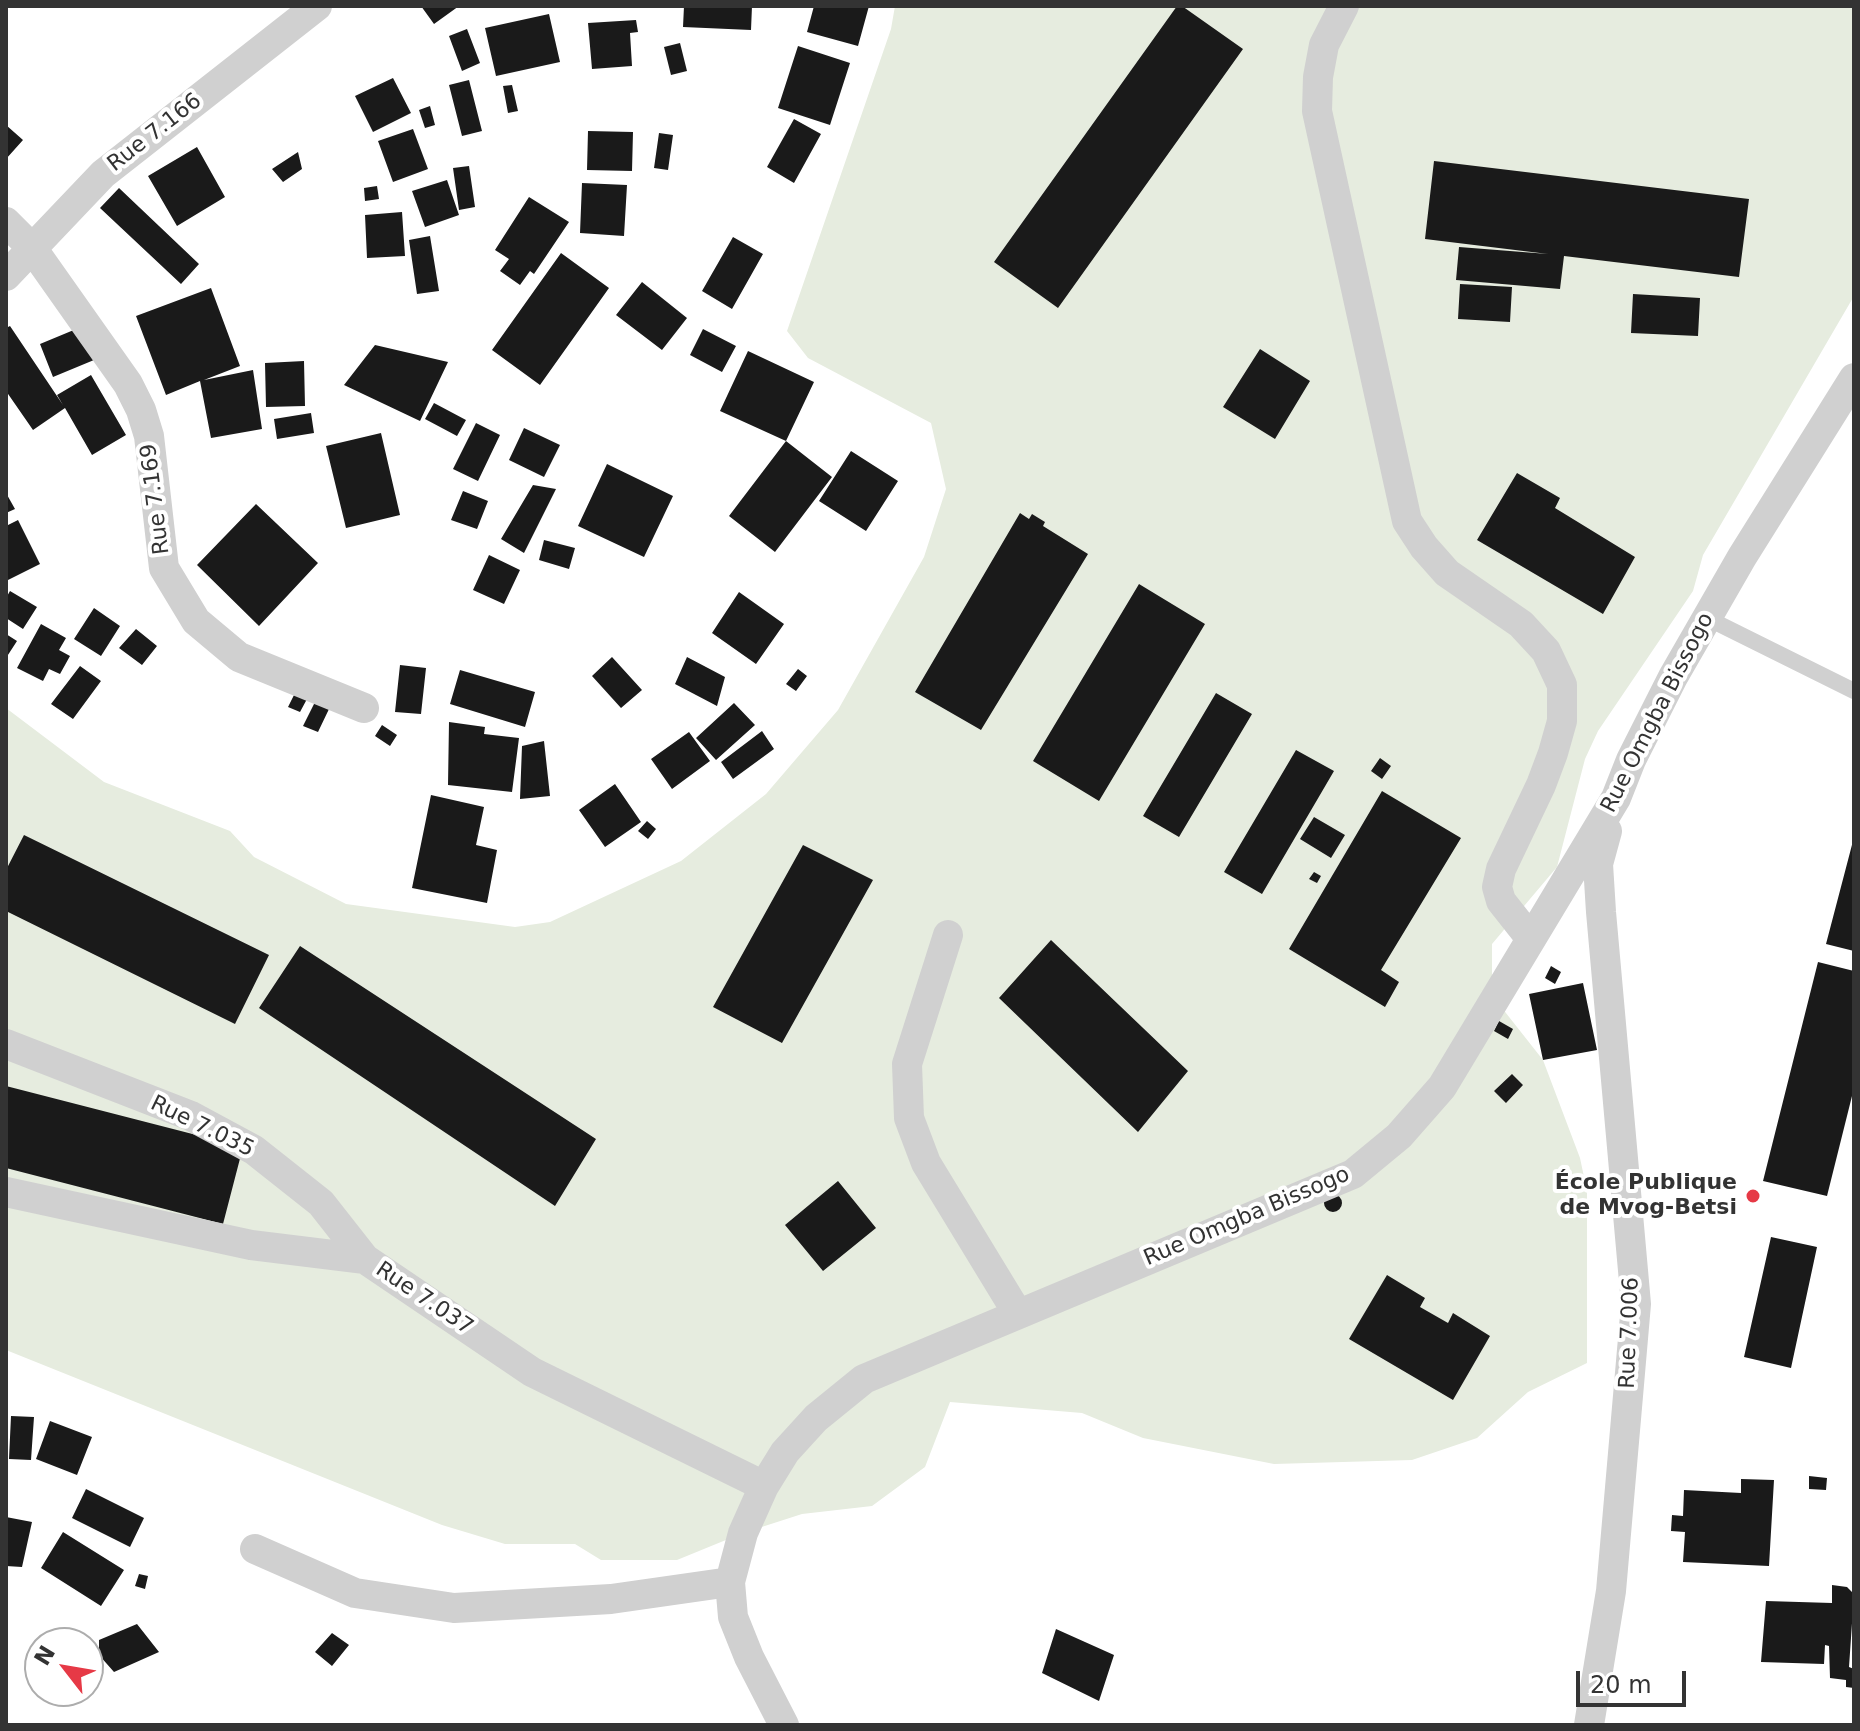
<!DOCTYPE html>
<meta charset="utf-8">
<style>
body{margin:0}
#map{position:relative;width:1860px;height:1731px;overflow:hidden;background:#fff;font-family:"DejaVu Sans",sans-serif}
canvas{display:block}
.frame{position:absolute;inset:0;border:8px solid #333;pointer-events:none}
.north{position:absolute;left:24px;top:1627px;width:80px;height:80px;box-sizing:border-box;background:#fff;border:2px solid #adadad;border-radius:50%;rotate:301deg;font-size:22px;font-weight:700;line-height:32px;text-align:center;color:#333}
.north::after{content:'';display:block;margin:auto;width:28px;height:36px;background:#e63946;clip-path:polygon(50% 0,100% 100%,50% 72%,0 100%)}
.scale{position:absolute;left:1576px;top:1671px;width:110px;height:36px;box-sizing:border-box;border:4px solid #333;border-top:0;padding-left:10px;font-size:24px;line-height:28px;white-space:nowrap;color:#333;-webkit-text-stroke:6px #fff;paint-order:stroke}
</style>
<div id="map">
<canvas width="1860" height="1731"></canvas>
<div class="frame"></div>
<div class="north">N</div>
<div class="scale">20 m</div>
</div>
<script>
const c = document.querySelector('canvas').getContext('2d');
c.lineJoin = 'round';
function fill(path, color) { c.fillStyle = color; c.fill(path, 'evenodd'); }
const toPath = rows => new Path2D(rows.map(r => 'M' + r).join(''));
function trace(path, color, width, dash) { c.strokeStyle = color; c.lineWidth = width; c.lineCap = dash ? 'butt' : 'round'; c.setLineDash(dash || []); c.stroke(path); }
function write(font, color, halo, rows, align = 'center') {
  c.font = font + ' "DejaVu Sans",sans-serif'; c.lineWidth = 8; c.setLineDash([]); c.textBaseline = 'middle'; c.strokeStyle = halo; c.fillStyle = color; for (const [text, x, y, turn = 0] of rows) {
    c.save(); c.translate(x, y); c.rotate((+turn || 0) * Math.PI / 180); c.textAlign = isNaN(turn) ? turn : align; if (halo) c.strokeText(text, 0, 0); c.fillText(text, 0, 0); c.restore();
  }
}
const green = toPath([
 [895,6,1854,6,1854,296,1703,555,1693,591,1598,731,1585,759,1557,867,1492,944,1492,976,1502,1008,1543,1060,1580,1158,1587,1191,1587,1363,1528,1392,1477,1438,1412,1460,1274,1464,1143,1438,1082,1413,950,1402,925,1467,872,1506,802,1514,743,1533,677,1560,601,1560,575,1544,505,1544,442,1525,6,1350,6,708,104,782,230,831,254,857,346,904,515,927,550,922,681,861,766,794,838,710,924,557,946,489,931,423,808,358,787,331,891,29]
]);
const building = toPath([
 [421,6,459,6,434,24],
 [684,6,752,6,751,30,683,27],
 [814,6,869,6,858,46,807,32],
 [1177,6,1182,6,1243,49,1058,308,994,262],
 [549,14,560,62,496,76,485,28],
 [636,20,638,32,630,33,632,66,592,69,588,23],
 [467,29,480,63,462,71,449,36],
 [680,43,687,71,671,75,664,47],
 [798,46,850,63,830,125,778,108],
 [393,78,411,113,373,132,355,96],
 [469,80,482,131,462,136,449,85],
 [512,85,518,111,508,113,503,86],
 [430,106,435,125,425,128,419,110],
 [794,119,821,134,794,183,767,167],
 [6,125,23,140,6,159],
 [413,129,428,169,393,182,378,141],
 [588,131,633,132,632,171,587,170],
 [659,133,673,135,668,170,654,168],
 [197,147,225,197,177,226,148,176],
 [298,152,302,169,283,182,272,169],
 [1434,161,1749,199,1739,277,1564,256,1560,289,1456,280,1459,247,1548,254,1425,239],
 [469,166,475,207,459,210,453,168],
 [447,180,459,215,425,227,412,191],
 [582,183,627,185,624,236,580,233],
 [377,186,379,199,365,201,364,188],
 [119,188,199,264,181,284,100,208],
 [529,197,569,222,534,274,530,271,520,285,500,271,509,259,495,250],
 [402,212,405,256,367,258,365,215],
 [430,236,439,291,417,294,409,240],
 [733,237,763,254,732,309,702,291],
 [561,253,609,288,540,385,492,350],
 [642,282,687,318,662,350,616,315],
 [1460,284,1512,287,1510,322,1458,319],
 [211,288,240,366,204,380,253,370,262,429,211,438,200,381,166,395,136,316],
 [1633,294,1700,298,1698,336,1631,333],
 [10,326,63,405,57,395,91,375,126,435,92,455,65,408,33,430,6,391,6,328],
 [81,327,94,360,53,377,40,344],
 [703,329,736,346,722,372,690,355],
 [375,345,448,362,420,421,344,385],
 [1260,349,1310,381,1275,439,1223,407],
 [748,351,814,382,786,441,720,411],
 [304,361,305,406,266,407,265,363],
 [434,403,466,420,457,436,425,419],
 [311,413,314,433,277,439,274,419],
 [476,423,500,435,478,481,453,469],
 [524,428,560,445,544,477,509,460],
 [381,433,400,515,346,528,326,446],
 [786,441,832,477,775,552,729,516],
 [851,451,898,481,866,531,819,501],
 [607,464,673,496,644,557,578,526],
 [1517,473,1560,498,1555,508,1635,557,1603,614,1477,540],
 [533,485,556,489,524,553,501,539],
 [463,491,488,501,477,529,451,520],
 [6,493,15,509,6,513],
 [256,504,318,563,259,626,197,565],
 [1020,513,1029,519,1032,514,1045,522,1043,526,1088,554,981,730,915,692],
 [18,520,40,564,8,580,6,526],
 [544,540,575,548,569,569,539,560],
 [489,555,520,570,504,604,473,590],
 [1139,584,1205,624,1099,801,1033,761],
 [10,591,37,607,23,629,6,618,6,598],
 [739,592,784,624,756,664,712,633],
 [94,608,120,626,101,656,74,639],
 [41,624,66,638,59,650,70,656,60,674,49,669,43,681,17,668],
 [136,629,157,646,142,665,119,648],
 [6,634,17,641,6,658],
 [612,657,642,690,621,708,592,676],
 [687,657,725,677,717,706,675,684],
 [400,665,426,668,421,714,395,712],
 [80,666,101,681,73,719,51,704],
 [798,669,807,676,796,691,786,684],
 [460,670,535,692,525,727,450,704],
 [295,693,307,699,300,712,288,707],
 [1216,693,1252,714,1179,837,1143,816],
 [315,702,329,709,318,732,303,726],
 [734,703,755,725,716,760,696,738],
 [449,722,485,727,484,734,519,738,512,792,448,785],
 [382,725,397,735,390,746,375,736],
 [762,731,774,749,733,779,721,762],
 [689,732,710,761,672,789,651,759],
 [544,741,550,796,520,799,522,746],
 [1296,750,1334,771,1262,894,1224,872],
 [1380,758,1391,766,1382,779,1371,771],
 [615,784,641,822,605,847,579,810],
 [1382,791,1461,838,1381,970,1399,982,1385,1007,1289,949],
 [431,795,484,807,476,845,497,850,487,903,412,888],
 [1314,817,1345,835,1331,858,1300,839],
 [647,821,656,829,648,839,638,831],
 [24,835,269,955,235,1024,6,911,6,870],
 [1853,841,1854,841,1854,951,1826,944],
 [803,845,873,880,782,1043,713,1007],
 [1314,872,1321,876,1317,883,1309,879],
 [1051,940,1188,1071,1138,1132,999,998],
 [300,946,596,1139,555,1206,259,1008],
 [1818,962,1854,971,1854,1088,1827,1196,1763,1181],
 [1551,966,1561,972,1555,984,1545,978],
 [1583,983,1597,1050,1543,1060,1529,994],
 [1499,1021,1513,1029,1508,1039,1494,1031],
 [1512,1074,1523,1085,1506,1103,1494,1091],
 [6,1086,243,1147,223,1224,6,1168],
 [838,1181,876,1228,823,1271,785,1225],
 '1324 1203a9 9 0 1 1 18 0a9 9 0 1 1-18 0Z',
 [1771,1237,1817,1247,1791,1368,1744,1357],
 [1387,1275,1425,1298,1420,1307,1448,1323,1453,1313,1490,1336,1453,1400,1349,1339],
 [11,1416,34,1417,31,1460,9,1459],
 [50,1421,92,1437,77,1475,36,1459],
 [1809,1476,1827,1478,1826,1490,1809,1489],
 [1741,1479,1774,1480,1769,1566,1683,1562,1685,1532,1671,1531,1672,1515,1683,1516,1684,1490,1741,1493],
 [86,1489,144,1518,130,1547,72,1518],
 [6,1517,32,1522,22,1567,6,1566],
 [63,1532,124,1570,101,1606,41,1568],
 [139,1574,148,1576,145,1589,135,1586],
 [1832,1585,1847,1587,1854,1594,1849,1667,1854,1669,1854,1688,1846,1687,1846,1680,1830,1678,1829,1646,1825,1645,1824,1664,1761,1662,1766,1601,1832,1603],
 [137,1624,159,1652,114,1672,99,1655,99,1640],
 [1056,1629,1114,1655,1099,1701,1042,1673],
 [332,1633,349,1645,332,1666,315,1652]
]);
const lane = toPath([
 [1707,618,1854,691]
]);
const street = toPath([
 [1344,6,1324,45,1318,77,1317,111,1407,521,1424,547,1447,573,1521,624,1546,651,1562,685,1562,721,1553,753,1541,785,1501,869,1497,887,1501,901,1531,939],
 [6,222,32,248,128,384,141,410,149,436,164,568,196,621,239,657,364,708],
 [6,276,103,174,317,6],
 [948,935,907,1064,909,1118,926,1163,1018,1314],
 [6,1044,191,1116,254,1150,321,1203,365,1259],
 [6,1192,251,1245,365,1259,532,1372,764,1486],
 [255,1549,355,1593,454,1608,611,1599,730,1582],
 [784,1725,749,1657,733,1617,730,1582,743,1533,764,1486,785,1452,816,1418,864,1379,1353,1174,1399,1136,1442,1087,1616,798,1631,760,1673,677,1742,557,1854,378],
 [1589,1725,1611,1591,1636,1304,1601,912,1598,864,1607,831]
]);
const markers = [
 [1753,1196,8,"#e63946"]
];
const streetNames = [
 ["Rue 7.166",155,133,-38],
 ["Rue 7.169",156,499,-97],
 ["Rue Omgba Bissogo",1658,713,-63],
 ["Rue 7.035",202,1127,26],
 ["Rue Omgba Bissogo",1247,1217,-23],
 ["Rue 7.037",424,1299,34],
 ["Rue 7.006",1630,1333,-88]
];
const poiNames = [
 ["École Publique",1737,1183],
 ["de Mvog-Betsi",1737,1208]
];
fill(green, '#e6ecdf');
fill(building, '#1a1a1a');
trace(lane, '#d0d0d0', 16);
trace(street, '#d0d0d0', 30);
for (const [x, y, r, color] of markers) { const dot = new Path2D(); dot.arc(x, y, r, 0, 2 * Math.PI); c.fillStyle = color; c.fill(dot); trace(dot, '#fff', 3); }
write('22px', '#333', '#fff', streetNames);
write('bold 22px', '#333', '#fff', poiNames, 'right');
</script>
